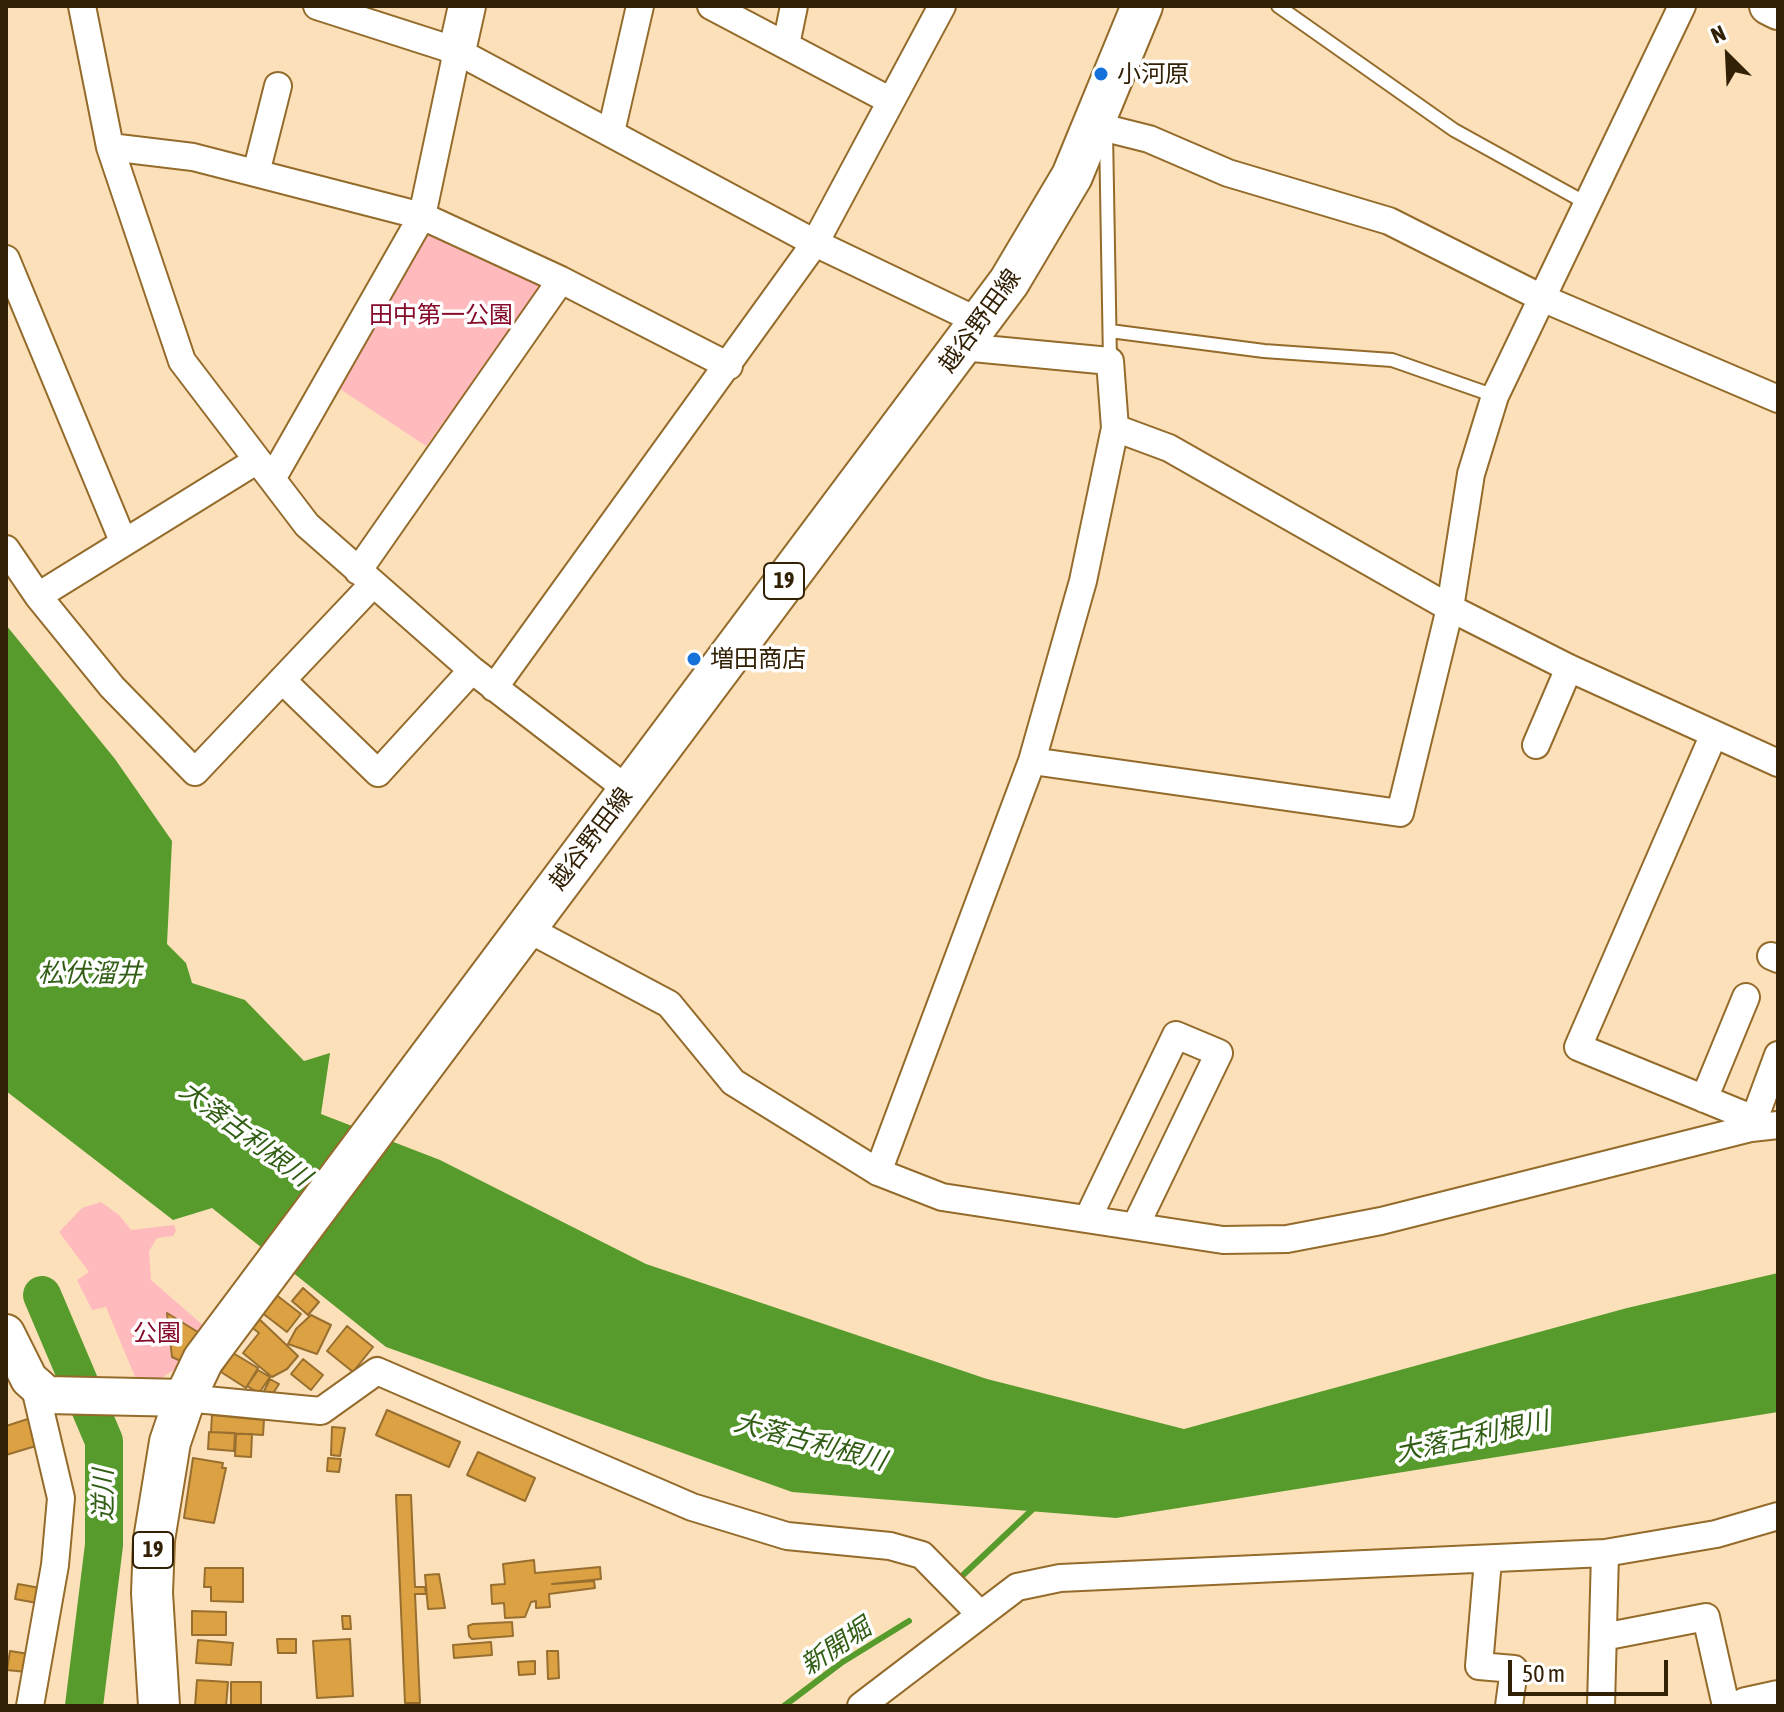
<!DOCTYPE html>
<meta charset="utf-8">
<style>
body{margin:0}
#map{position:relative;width:1784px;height:1712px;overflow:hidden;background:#fbe0ba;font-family:"Asap Condensed",sans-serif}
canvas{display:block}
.frame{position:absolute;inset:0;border:8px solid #322105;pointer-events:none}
.north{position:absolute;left:1688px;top:16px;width:80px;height:80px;-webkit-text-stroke:6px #fff;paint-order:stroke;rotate:336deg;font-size:22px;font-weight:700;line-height:32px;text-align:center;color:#322105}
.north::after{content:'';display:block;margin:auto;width:28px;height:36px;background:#322105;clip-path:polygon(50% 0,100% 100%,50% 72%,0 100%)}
.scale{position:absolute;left:1508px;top:1660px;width:160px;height:36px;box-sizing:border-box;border:4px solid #322105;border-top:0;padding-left:10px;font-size:24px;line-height:28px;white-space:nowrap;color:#322105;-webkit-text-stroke:6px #fff;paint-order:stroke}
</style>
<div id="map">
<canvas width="1784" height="1712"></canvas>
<div class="frame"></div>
<div class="north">N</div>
<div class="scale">50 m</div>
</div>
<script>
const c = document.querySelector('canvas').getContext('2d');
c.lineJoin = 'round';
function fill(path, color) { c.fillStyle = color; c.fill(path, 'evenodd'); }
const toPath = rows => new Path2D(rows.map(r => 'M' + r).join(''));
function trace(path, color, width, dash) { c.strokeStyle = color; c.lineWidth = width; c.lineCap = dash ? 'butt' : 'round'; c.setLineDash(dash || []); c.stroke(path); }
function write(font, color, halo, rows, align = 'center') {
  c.font = font + ' "Asap Condensed","Noto Sans JP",sans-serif'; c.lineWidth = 7; c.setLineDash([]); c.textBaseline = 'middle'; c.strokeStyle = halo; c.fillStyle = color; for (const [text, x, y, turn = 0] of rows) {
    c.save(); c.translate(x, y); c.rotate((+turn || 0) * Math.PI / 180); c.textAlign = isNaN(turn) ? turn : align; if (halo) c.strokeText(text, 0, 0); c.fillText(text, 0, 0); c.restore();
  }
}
const green = toPath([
 [418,222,544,286,426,446,328,381],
 [101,1202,119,1215,131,1230,174,1225,176,1231,173,1236,157,1238,149,1251,151,1280,205,1327,177,1368,157,1381,138,1384,106,1307,92,1310,77,1280,89,1272,59,1232,82,1208]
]);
const water = toPath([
 [6,625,115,759,172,841,167,944,186,963,192,983,245,1000,304,1061,330,1053,321,1114,440,1160,646,1264,987,1379,1184,1429,1627,1308,1778,1273,1778,1412,1116,1518,792,1492,386,1347,212,1208,173,1220,6,1091]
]);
const stream = toPath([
 [962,1576,1035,1507],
 [784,1706,841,1663,909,1621]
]);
const river = toPath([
 [42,1295,104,1441,104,1545,84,1706]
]);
const building = toPath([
 [303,1288,319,1302,308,1315,292,1301,303,1288],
 [275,1294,301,1314,287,1332,261,1312,275,1294],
 [167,1313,201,1334,183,1362,172,1357,167,1313],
 [311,1315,331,1325,317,1354,288,1344,296,1329,311,1315],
 [257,1317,298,1356,287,1369,272,1377,243,1353,259,1333,250,1326,257,1317],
 [347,1326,373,1347,353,1372,327,1351,347,1326],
 [233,1353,258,1368,246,1388,221,1372,233,1353],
 [303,1359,323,1375,311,1390,291,1374,303,1359],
 [258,1370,270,1377,259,1393,247,1386,258,1370],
 [270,1379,279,1384,272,1395,262,1395,270,1379],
 [387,1410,460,1442,449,1467,376,1435,387,1410],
 [212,1415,264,1420,263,1435,211,1432,212,1415],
 [31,1418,39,1445,6,1455,6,1426,31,1418],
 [332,1427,345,1428,340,1456,331,1455,332,1427],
 [209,1432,235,1433,234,1451,208,1449,209,1432],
 [236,1434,252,1434,251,1457,235,1456,236,1434],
 [478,1452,535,1478,525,1501,467,1475,478,1452],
 [193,1458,223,1463,222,1468,226,1468,214,1523,184,1518,193,1458],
 [328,1458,341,1459,339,1472,327,1471,328,1458],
 [396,1495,411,1495,415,1587,425,1587,426,1594,415,1594,420,1703,405,1703,396,1495],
 [534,1560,535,1573,600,1567,601,1579,552,1584,594,1581,595,1588,549,1594,550,1607,536,1608,536,1601,531,1602,525,1617,505,1618,504,1603,492,1604,491,1585,505,1584,503,1564,534,1560],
 [205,1568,243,1568,243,1602,211,1601,211,1587,204,1587,205,1568],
 [439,1574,445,1608,428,1609,425,1575,439,1574],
 [18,1584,40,1588,37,1603,15,1599,18,1584],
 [192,1611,226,1612,226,1635,192,1635,192,1611],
 [342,1616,350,1616,351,1629,343,1629,342,1616],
 [512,1622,513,1636,472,1639,469,1636,468,1626,473,1624,512,1622],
 [277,1639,296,1639,296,1653,278,1653,277,1639],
 [350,1639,353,1696,317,1698,313,1641,350,1639],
 [198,1640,233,1643,231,1665,196,1663,198,1640],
 [491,1642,492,1655,454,1658,453,1645,491,1642],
 [10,1651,29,1654,26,1672,7,1670,10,1651],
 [547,1651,558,1651,559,1678,548,1679,547,1651],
 [535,1661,535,1674,519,1675,518,1662,535,1661],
 [197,1680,228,1682,226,1706,195,1706,197,1680],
 [231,1682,261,1682,261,1706,231,1706,231,1682]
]);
const lane = toPath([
 [1278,6,1454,130,1586,203],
 [1106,132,1110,361],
 [1110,331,1264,351,1392,360,1495,396]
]);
const street = toPath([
 [82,6,110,147,182,361,307,525,472,670,628,790],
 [317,6,457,51,815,243,980,322],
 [711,6,891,101],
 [786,45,794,6],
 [1093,125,1149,139,1228,173,1389,221,1542,298,1778,399],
 [611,132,640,6],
 [110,147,193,157,422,216,561,280,729,366],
 [256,173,278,86],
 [6,259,123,541],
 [1115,428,1169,448,1450,608,1569,668,1778,763],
 [272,479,422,216,457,51],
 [6,549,38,596,112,687,195,772,373,584],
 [358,571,561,280],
 [38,596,256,461],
 [282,680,378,773,472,670],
 [494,688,815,243,942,6],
 [1714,734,1578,1047,1744,1115,1751,1128],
 [1536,745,1569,668],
 [1032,761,1400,813,1450,608,1471,474,1495,396,1682,6],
 [526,928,669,1004,733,1082,878,1172,942,1197,1223,1240,1287,1239,1381,1221,1751,1128,1778,1125],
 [1771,956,1778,959],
 [1704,1099,1746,997],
 [1751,1128,1778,1055],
 [878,1172,1032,761,1083,581,1115,428,1110,361,962,347],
 [1088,1218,1176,1035,1219,1053,1136,1225],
 [185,1398,321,1411,377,1371,692,1507,787,1536,890,1546,922,1555,979,1613],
 [1488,1560,1479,1666,1514,1669,1509,1706],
 [1603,1637,1706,1617,1726,1706],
 [30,1706,55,1565,61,1498,35,1388],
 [861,1706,1017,1587,1060,1578,1605,1553,1716,1534,1778,1516],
 [1601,1706,1605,1553]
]);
const secondary = toPath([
 [1768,6,1778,11],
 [457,51,467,6],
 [6,1333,29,1379,47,1395,185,1398],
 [1746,1706,1778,1699]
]);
const primary = toPath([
 [159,1706,152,1593,154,1540,170,1442,185,1398,203,1360,1009,282,1072,176,1142,6]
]);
const markers = [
 [1101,74,8,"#1672db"],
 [694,659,8,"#1672db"]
];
const shields = [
 [784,581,40],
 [153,1550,40]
];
const shieldNames = [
 ["19",784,581],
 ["19",153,1550]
];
const poiNames = [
 ["小河原",1117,74],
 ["増田商店",710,659]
];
const parkNames = [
 ["田中第一公園",441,315],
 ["公園",157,1333]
];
const streetNames = [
 ["越谷野田線",980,321,-54],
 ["越谷野田線",591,839,-53]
];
const waterNames = [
 ["松伏溜井",90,974],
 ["大落古利根川",245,1134,37],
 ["大落古利根川",1472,1437,-12],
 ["大落古利根川",810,1442,15],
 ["逆川",104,1495,-90],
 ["新開堀",836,1647,-34]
];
fill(green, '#ffbabd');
fill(water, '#569b2b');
trace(stream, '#569b2b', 6);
trace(river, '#569b2b', 38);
fill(building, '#dba143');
trace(building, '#986f2f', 2);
trace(lane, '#946b2a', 16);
trace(street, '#946b2a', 30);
trace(secondary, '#946b2a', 40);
trace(primary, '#946b2a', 44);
trace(lane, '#fff', 12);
trace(street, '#fff', 26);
trace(secondary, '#fff', 36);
trace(primary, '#fff', 40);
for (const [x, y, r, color] of markers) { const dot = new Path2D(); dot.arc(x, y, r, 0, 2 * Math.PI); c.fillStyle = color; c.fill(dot); trace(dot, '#fff', 3); }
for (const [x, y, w] of shields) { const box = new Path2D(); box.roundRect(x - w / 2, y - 18, w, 36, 6); c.fillStyle = '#fff'; c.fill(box); trace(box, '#322105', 2); }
write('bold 22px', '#322105', null, shieldNames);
write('24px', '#322105', '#fff', poiNames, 'left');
write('24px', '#860b2a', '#fff', parkNames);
write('24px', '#322105', '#fff', streetNames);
write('italic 26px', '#315e14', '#fff', waterNames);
</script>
